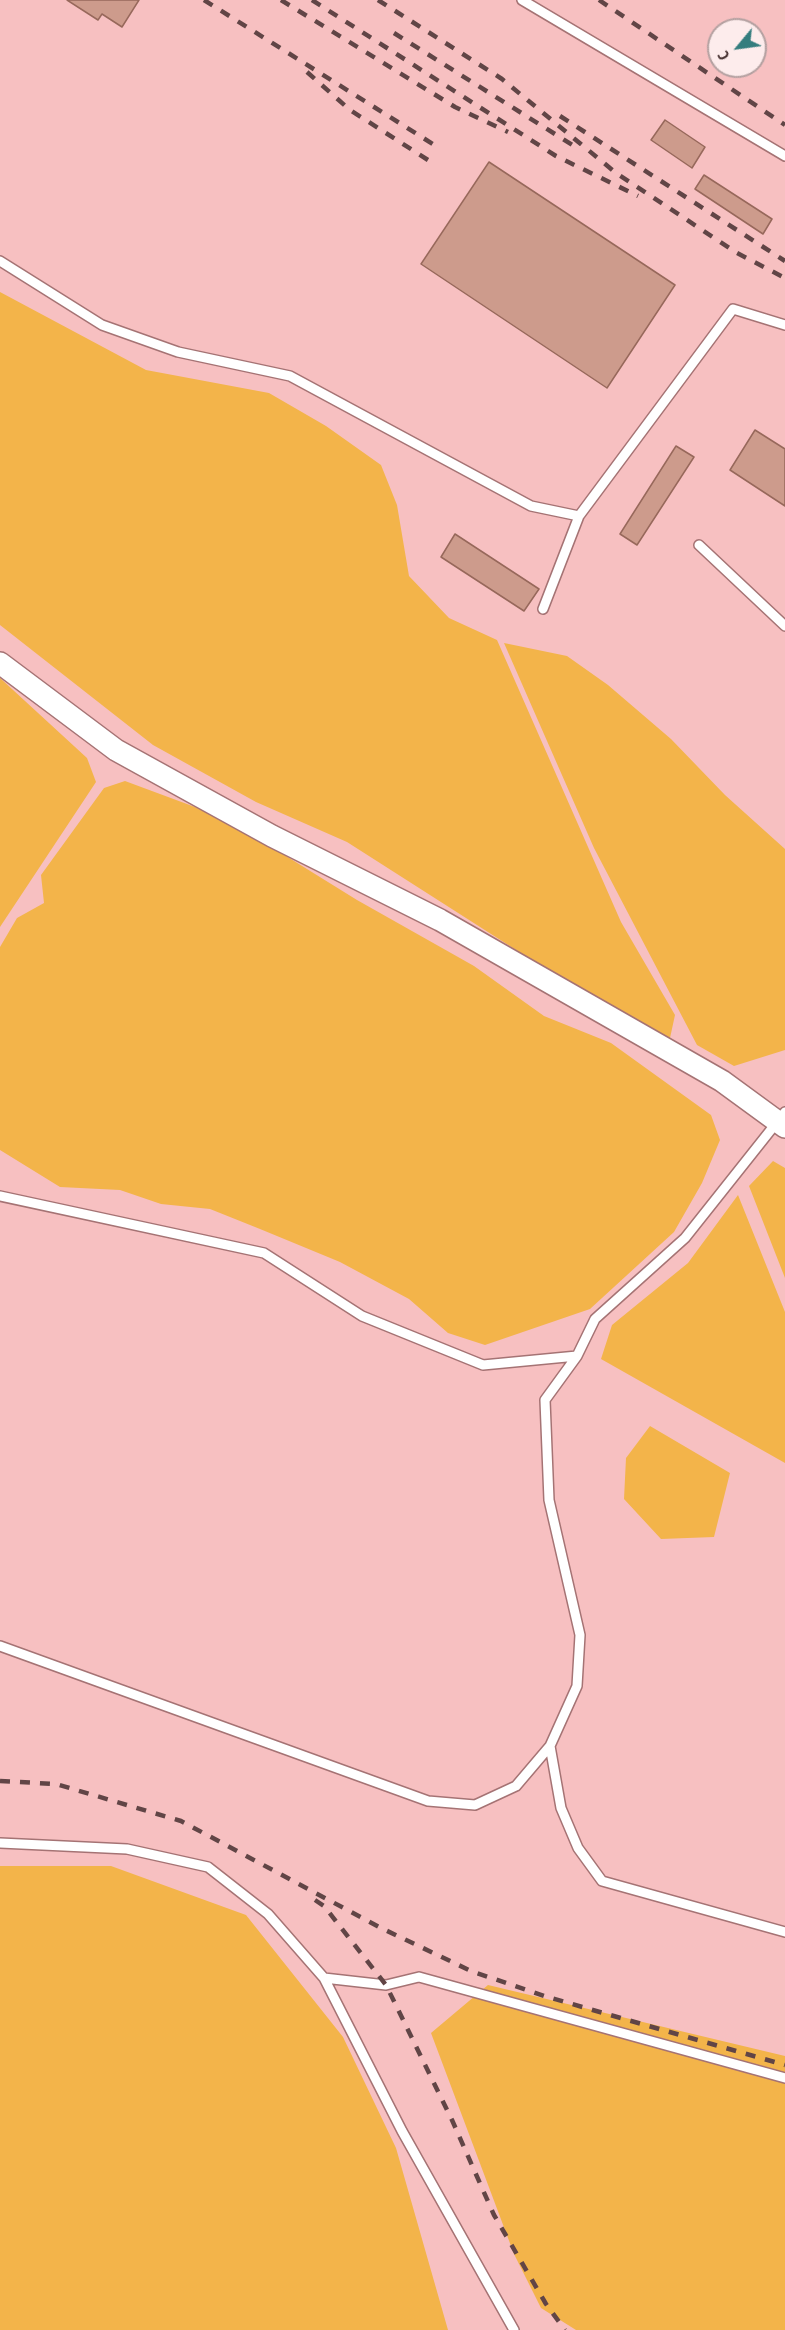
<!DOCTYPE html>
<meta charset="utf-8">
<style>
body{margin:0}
#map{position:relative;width:785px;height:2330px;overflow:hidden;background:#f7c0c1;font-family:"PT Sans Narrow",sans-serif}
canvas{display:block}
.north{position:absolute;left:707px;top:18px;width:60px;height:60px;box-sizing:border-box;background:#fdecec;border:2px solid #b3a0a0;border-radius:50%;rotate:241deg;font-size:16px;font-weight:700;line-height:24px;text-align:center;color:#452f2f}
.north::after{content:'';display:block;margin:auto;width:21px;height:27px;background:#347d7e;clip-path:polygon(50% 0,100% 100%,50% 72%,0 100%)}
</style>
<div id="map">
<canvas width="785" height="2330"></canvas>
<div class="north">С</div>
</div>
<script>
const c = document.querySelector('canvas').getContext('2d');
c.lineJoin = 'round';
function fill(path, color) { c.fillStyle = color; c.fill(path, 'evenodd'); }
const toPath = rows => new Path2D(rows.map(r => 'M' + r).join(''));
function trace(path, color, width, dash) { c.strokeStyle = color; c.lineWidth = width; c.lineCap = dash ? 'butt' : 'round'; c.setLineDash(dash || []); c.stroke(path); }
const green = toPath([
 [0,292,146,370,269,393,326,426,381,465,397,505,409,576,449,618,497,640,621,922,675,1015,670,1038,621,1017,347,842,256,802,153,745,0,625],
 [504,643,567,656,608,685,671,739,725,795,785,849,785,1050,734,1066,697,1045,594,848],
 [0,678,87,758,96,782,0,927],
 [125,781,195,807,244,830,357,900,474,966,544,1016,611,1043,711,1115,720,1140,702,1183,674,1232,590,1309,485,1345,448,1333,409,1299,340,1262,260,1229,210,1209,161,1204,120,1190,60,1187,0,1150,0,947,17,918,44,903,41,875,104,788],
 [773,1161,785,1168,785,1278,749,1186],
 [738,1195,785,1312,785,1463,601,1359,612,1325,688,1263],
 [650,1426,730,1473,714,1537,661,1539,624,1499,626,1458],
 [0,1866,111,1866,246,1915,343,2037,396,2148,448,2330,0,2330],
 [488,1985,785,2056,785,2330,576,2330,541,2308,514,2254,431,2033]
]);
const building = toPath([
 [67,0,139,0,122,27,102,14,98,20,67,0],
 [665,120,705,147,692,168,651,140,665,120],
 [489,162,675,285,607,388,421,264,489,162],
 [704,175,772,219,763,234,695,189,704,175],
 [755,430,785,449,785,506,730,470,755,430],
 [676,446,694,457,637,545,620,534,676,446],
 [455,534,539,589,524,611,441,557,455,534]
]);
const service = toPath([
 [522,0,785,156],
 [0,261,102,325,178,352,290,376,531,506,579,516],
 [699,545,785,626],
 [543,609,579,516,733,309,785,325],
 [0,1196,264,1253,362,1316,483,1365,577,1356],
 [0,1646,428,1801,475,1805,516,1786,550,1746,577,1686,580,1635,549,1500,545,1400,577,1356,595,1319,685,1238,785,1112],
 [550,1746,561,1808,578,1848,602,1881,785,1932],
 [0,1843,127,1849,208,1867,268,1914,324,1978,402,2131,514,2330],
 [324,1978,386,1985,419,1977,785,2078]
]);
const tertiary = toPath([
 [0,663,116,750,272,836,440,920,722,1081,785,1127]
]);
const rail = toPath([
 [204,0,436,146],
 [281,0,455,107,508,132],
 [312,0,556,156,638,196],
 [378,0,502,79,616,173,737,253,785,278],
 [599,0,785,125],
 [394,33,574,146],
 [307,72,350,110,428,160],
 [560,116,785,261],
 [0,1781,56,1784,181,1821,381,1928,471,1971,544,1996,785,2065],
 [315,1900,324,1906,386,1985,452,2120,494,2215,546,2304,565,2330]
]);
fill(green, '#f3b44a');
fill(building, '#cd9b8c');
trace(building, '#97685b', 1.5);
trace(service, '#a57374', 12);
trace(tertiary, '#a57374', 24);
trace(service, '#fff', 9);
trace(tertiary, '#fff', 21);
trace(rail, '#614546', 4.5, [10, 10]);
</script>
